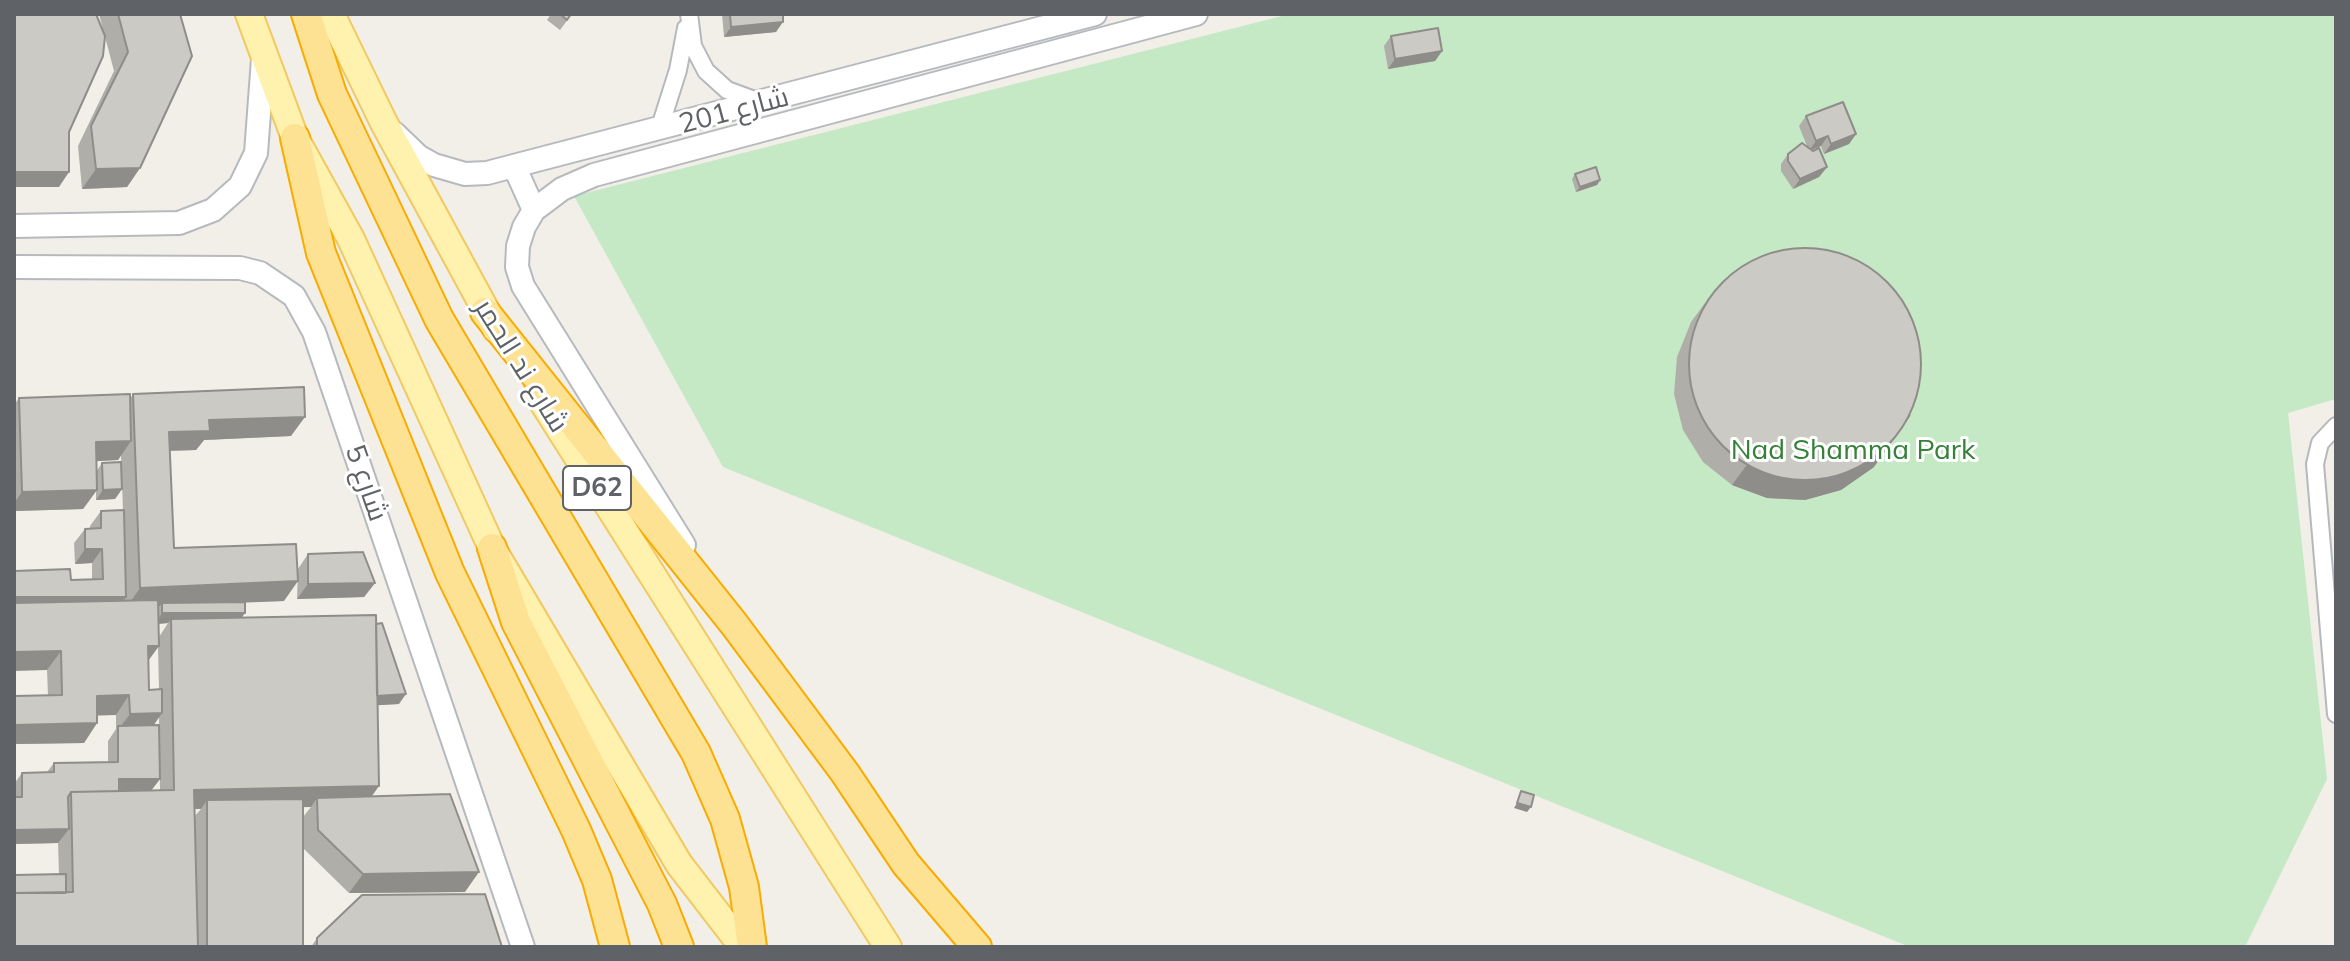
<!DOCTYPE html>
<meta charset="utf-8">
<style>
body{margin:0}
#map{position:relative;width:2350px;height:961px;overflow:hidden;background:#f1efe8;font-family:Mulish,sans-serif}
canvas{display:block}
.frame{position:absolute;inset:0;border:16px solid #5f6368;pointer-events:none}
</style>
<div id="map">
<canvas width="2350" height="961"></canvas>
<div class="frame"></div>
</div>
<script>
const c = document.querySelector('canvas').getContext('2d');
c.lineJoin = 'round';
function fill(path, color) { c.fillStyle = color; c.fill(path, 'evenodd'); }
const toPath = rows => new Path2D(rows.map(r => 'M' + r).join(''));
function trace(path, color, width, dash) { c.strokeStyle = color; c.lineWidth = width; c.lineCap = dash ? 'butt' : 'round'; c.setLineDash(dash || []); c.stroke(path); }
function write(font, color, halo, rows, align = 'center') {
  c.font = font + ' Mulish,Cairo,sans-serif'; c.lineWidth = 6; c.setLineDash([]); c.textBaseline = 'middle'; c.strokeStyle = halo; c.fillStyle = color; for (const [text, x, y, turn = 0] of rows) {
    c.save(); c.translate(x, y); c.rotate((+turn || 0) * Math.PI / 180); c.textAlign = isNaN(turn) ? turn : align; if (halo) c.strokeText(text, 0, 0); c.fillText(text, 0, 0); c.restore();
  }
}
const green = toPath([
 [1290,14,2336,14,2336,399,2288,413,2327,779,2245,947,1910,947,723,467,574,196]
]);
const street = toPath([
 [689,14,693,46,706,71,727,90,757,101],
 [659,130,678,70,686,28],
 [2336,426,2320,443,2315,464,2336,714]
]);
const secondary = toPath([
 [394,133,418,156,434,165,465,174,487,173,1095,14],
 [515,168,534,210],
 [14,226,179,223,213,210,240,186,256,153,263,59],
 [14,267,240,268,260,273,294,296,314,332,523,947],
 [684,545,523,286,517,267,518,246,524,227,534,210,562,189,594,175,1196,14]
]);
const primary = toPath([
 [249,14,295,138,351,239,492,548,679,864,743,947],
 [331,14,384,123,496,329],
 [537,393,888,947]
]);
const highway = toPath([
 [306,14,332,94,439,319,696,753,725,819,744,887,752,947],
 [295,138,321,253,450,573,576,830,597,880,615,947],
 [485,312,734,624,845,773,906,864,977,947],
 [492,548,516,622,662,904,679,947]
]);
const wall = toPath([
 [99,14,180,14,140,168,127,187,82,189,78,146,114,71],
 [551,14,572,14,560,30,547,20],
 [722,14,783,14,776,32,724,37],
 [1391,36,1442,51,1435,61,1388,69,1384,46],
 [1806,116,1856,134,1849,144,1824,154,1821,146,1811,150,1827,167,1819,177,1793,189,1781,171,1781,164,1788,154,1807,146,1799,126],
 [1575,174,1600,180,1597,185,1576,192,1572,179],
 [1705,303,1874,467,1841,490,1805,500,1767,498,1732,485,1703,462,1683,430,1674,394,1677,357,1691,322],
 [133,394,291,436,204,440,196,450,170,451,174,548,284,601,245,602,242,617,376,624,399,704,377,705,372,796,465,892,349,893,304,849,303,817,311,807,303,807,303,947,14,947,59,874,58,843,14,844,14,784,22,773,47,772,54,763,108,762,108,741,116,729,116,715,97,715,97,723,84,743,14,744,14,696,48,696,47,670,71,580,92,579,92,563,75,564,74,543,85,529,90,528,90,526,101,511,123,511,121,455,118,460,96,461,96,472,102,463,122,489,115,499,96,500,96,491,83,509,14,511,14,405,19,398,130,399],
 [168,623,159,637,159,624],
 [158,647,159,689,149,690,148,661],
 [159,717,160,790,151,791,160,779,153,725],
 [194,809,201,809,194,817],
 [308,554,375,583,364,597,297,599,298,569],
 [317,938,502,947,311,947]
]);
const shadedWall = toPath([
 [783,22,776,32,724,37,731,27],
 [1442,51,1435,61,1388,69,1395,59],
 [1856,134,1849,144,1824,154,1831,144],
 [1828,136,1821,146,1809,151,1816,141],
 [1827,167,1819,177,1793,189,1800,179],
 [140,168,127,187,82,189,96,169],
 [14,172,69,172,59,187,14,187],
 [1600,180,1597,185,1576,192,1580,187],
 [1911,415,1874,467,1841,490,1805,500,1767,498,1732,485,1746,466],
 [305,417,291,436,204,440,196,450,156,451,169,432,209,420],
 [131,441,118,460,82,462,96,442],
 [122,489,115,499,96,500,103,490],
 [97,490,83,509,14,511,14,503,22,492],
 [85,549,102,549,92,563,75,564],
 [298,581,284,601,162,606,162,603,160,606,127,607,140,588],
 [375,583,364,597,297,599,308,584],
 [14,597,126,597,116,612,14,612],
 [162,613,245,613,238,623,171,619,168,623,155,624],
 [148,646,159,646,145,665],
 [61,651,47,670,14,671,14,652],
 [406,694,399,704,364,706,371,696],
 [129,695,116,715,83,716,97,696],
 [162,713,149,732,118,730,130,714],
 [97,723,84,743,14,744,14,725],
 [119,779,160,779,149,793,108,794],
 [379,786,365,806,317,798,311,807,207,809,207,800,201,809,180,809,194,790],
 [1517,803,1531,807,1527,812,1514,808],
 [69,829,58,843,14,844,14,830],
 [479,872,465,892,349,893,363,874]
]);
const building = toPath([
 [14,14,96,14,105,36,103,56,69,132,69,172,14,172,14,14],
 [118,14,180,14,192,56,140,168,96,169,91,126,128,52,118,14],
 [560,14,571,14,567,20,560,14],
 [730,14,783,14,783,22,731,27,730,14],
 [1438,28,1442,51,1395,59,1391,36,1438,28],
 [1843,102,1856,134,1831,144,1828,136,1816,141,1806,116,1843,102],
 [1802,143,1813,151,1819,148,1827,167,1800,179,1788,161,1788,154,1802,143],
 [1596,167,1600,180,1580,187,1575,174,1596,167],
 '1689 364a116 116 0 1 1 232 0a116 116 0 1 1-232 0Z',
 [304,387,305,417,209,420,210,431,169,432,174,548,296,544,298,581,140,588,133,394,304,387],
 [130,394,131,441,96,442,97,490,22,492,19,398,130,394],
 [121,462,122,489,103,490,102,463,121,462],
 [124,510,126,597,14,597,14,571,70,569,71,580,103,579,102,549,85,549,85,529,101,528,101,511,124,510],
 [363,552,375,583,308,584,308,554,363,552],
 [158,600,159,646,148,646,149,690,162,689,162,713,130,714,129,695,97,696,97,723,14,725,14,696,62,695,61,651,14,652,14,603,158,600],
 [245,602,245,613,162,613,162,603,245,602],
 [376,615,379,786,194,790,198,947,14,947,14,893,73,892,71,792,174,790,171,619,376,615],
 [382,623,406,694,377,696,376,624,382,623],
 [159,725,160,779,119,779,119,791,71,792,68,797,69,829,14,830,14,797,22,797,22,773,54,772,54,763,118,762,118,726,159,725],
 [1521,791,1534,795,1531,807,1517,803,1521,791],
 [450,794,479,872,363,874,318,830,317,798,450,794],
 [303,799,303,947,207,947,207,800,303,799],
 [66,874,66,893,14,893,14,875,66,874],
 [485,894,502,947,317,947,317,938,362,895,485,894]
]);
const shields = [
 [597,488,68]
];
const shieldNames = [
 ["D62",597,488]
];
const streetNames = [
 ["شارع 201",734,111,-15],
 ["شارع ند الحمر",521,366,58],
 ["شارع 5",366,483,71]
];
const parkNames = [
 ["Nad Shamma Park",1853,451]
];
fill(green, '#c5e8c5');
trace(street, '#b5b8bc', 20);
trace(secondary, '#b6babf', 26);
trace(primary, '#f2c960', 30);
trace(highway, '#f9ab00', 32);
trace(street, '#fff', 16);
trace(secondary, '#fff', 22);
trace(primary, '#fff2af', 26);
trace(highway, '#fde293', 28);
fill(wall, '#afaea9');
fill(shadedWall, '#8f8d8a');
fill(building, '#cccac5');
trace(building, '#8f8d8a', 2);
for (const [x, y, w] of shields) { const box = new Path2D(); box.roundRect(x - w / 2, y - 22, w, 44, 6); c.fillStyle = '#fff'; c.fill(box); trace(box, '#5f6368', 2); }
write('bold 26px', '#5f6368', null, shieldNames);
write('28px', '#5f6368', '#fff', streetNames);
write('28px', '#348238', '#fff', parkNames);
</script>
